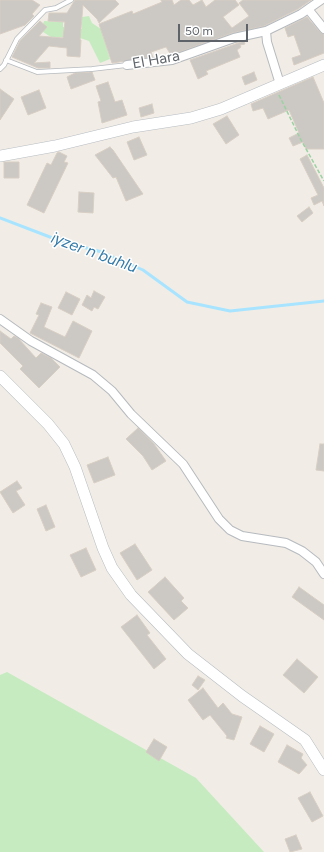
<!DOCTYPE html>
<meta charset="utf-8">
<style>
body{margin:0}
#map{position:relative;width:324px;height:852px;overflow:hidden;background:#f1ede6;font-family:Figtree,sans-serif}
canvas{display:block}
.scale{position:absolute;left:178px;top:24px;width:70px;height:18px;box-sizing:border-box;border:2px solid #5d6368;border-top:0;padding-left:5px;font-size:12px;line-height:14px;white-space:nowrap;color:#5d6368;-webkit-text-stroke:3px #fff;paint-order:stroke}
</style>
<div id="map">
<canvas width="324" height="852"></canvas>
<div class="scale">50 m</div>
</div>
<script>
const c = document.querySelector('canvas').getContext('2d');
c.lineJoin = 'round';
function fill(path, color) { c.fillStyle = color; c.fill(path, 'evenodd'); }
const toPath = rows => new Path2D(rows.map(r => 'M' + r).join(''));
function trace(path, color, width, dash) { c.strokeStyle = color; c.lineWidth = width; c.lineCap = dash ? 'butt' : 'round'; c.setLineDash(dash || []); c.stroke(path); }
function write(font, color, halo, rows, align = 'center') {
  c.font = font + ' Figtree,sans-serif'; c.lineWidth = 3; c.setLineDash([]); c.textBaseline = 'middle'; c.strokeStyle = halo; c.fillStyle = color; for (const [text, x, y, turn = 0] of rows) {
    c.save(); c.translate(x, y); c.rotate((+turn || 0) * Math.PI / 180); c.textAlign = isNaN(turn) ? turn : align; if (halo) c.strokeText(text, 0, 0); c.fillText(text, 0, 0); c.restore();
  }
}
const green = toPath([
 [89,16,92,23,101,29,110,59,100,63,89,41,80,38,51,37,43,32,42,27,44,21,63,22,63,27,82,29,82,17],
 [7,672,196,778,264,852,0,852,0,675]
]);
const stream = toPath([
 [0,218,63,242,102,252,143,270,187,302,230,311,324,301]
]);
const building = toPath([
 [0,0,32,0,40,5,32,14,34,16,25,25,0,34,0,0],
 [75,0,115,0,119,4,99,23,97,19,83,5,80,40,81,40,80,57,67,56,67,48,49,46,34,63,50,62,50,68,38,68,12,57,20,41,40,21,47,27,39,36,63,38,65,22,48,21,49,13,67,13,75,0],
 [161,0,172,0,174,5,181,0,189,0,193,5,202,0,206,7,215,0,235,0,239,5,223,17,232,28,249,16,239,3,243,0,311,0,298,9,264,26,232,33,171,55,166,47,151,52,153,57,112,63,99,24,132,11,133,14,162,2,161,0],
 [307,17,320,32,324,34,324,53,294,65,292,58,301,55,294,35,288,37,285,28,307,17],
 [244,41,245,44,240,45,241,47,237,50,240,57,206,71,208,74,198,79,190,60,244,41],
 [92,72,95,80,71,89,67,77,75,73,92,72],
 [254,72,257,80,245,85,242,77,254,72],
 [313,77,324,103,324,149,306,149,303,142,293,146,289,138,299,133,289,110,268,119,263,108,253,111,251,104,313,77],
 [108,82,115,102,122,100,127,115,102,123,98,102,101,101,96,86,108,82],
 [0,89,14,99,0,120,0,89],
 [39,90,46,108,28,115,21,97,39,90],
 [152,104,154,113,141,117,139,108,152,104],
 [227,116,239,135,226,144,213,124,227,116],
 [139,137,147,155,134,160,127,142,139,137],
 [110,147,113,150,143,194,126,201,116,177,113,178,95,155,110,147],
 [59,152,67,156,64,162,68,163,44,213,27,205,47,163,51,165,57,153,59,152],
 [307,155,324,188,324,206,322,201,314,205,311,198,318,195,300,159,307,155],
 [4,162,19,162,19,178,4,178,4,162],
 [79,192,94,193,93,213,78,212,79,192],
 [309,207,313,213,302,222,297,216,309,207],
 [94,291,105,297,98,309,94,307,92,311,82,305,87,295,91,298,94,291],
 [66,292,80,299,72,315,58,308,66,292],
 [41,303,52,307,44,327,65,337,73,321,92,331,79,358,30,333,39,315,36,314,41,303],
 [0,331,11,339,14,336,18,338,36,358,41,353,51,358,60,367,39,388,20,369,23,366,0,343,0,331],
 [138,428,154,444,166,461,152,470,143,456,126,439,138,428],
 [320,444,324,444,324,471,316,470,320,444],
 [108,457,115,475,94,483,87,465,108,457],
 [17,481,22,488,16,491,25,505,13,513,0,492,17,481],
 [46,505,55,527,46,531,37,509,46,505],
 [135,544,152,570,137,580,120,553,135,544],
 [86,548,96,570,81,577,70,555,86,548],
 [165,577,184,598,181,601,188,608,174,620,148,592,165,577],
 [299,587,324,605,324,620,292,597,299,587],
 [137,615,150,633,147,635,166,659,154,669,121,627,137,615],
 [297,659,318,677,304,693,283,675,297,659],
 [198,676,205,680,198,690,192,685,198,676],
 [203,688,218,708,223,703,232,714,242,717,234,740,226,738,227,736,210,715,203,720,188,700,203,688],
 [260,726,274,734,264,752,250,744,260,726],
 [154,739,167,747,159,761,146,752,154,739],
 [287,745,303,754,301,758,307,765,299,774,278,762,287,745],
 [310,792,323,816,312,822,298,798,310,792],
 [296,835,302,849,290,852,285,839,296,835]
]);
const path = toPath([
 [279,95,301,140,324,181]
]);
const lane = toPath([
 [6,60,37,72,92,69,127,65],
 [0,69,4,65,17,39,45,10,56,8,71,0]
]);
const street = toPath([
 [308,9,324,29],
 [266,31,267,42,280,84],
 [127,65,172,60,234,38,266,31,301,14,321,0],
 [0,319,31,341,93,375,112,391,131,414,183,464,219,519,230,530,242,536,286,543,302,551,316,562,324,574]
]);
const secondary = toPath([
 [0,156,55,146,133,127,191,118,221,109,324,65],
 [0,376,48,424,64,444,75,467,103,548,112,568,131,595,188,654,242,696,305,740,324,770]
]);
const streetNames = [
 ["El Hara",156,60,-10]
];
const waterNames = [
 ["iγzer n buhlu",94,253,20]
];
fill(green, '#c6ebc1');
trace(stream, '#a8e4ff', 3);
fill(building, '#ccc8c3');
trace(building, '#d7cec4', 1);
trace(lane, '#b6babe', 5.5);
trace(street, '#b6babe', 10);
trace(secondary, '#b7bcc1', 12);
trace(path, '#9bd2a4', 1.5, [4, 2]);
trace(lane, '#fff', 4);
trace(street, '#fff', 8);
trace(secondary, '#fff', 11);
write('15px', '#5d6368', '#fff', streetNames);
write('italic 16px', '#357ba9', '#fff', waterNames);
</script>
